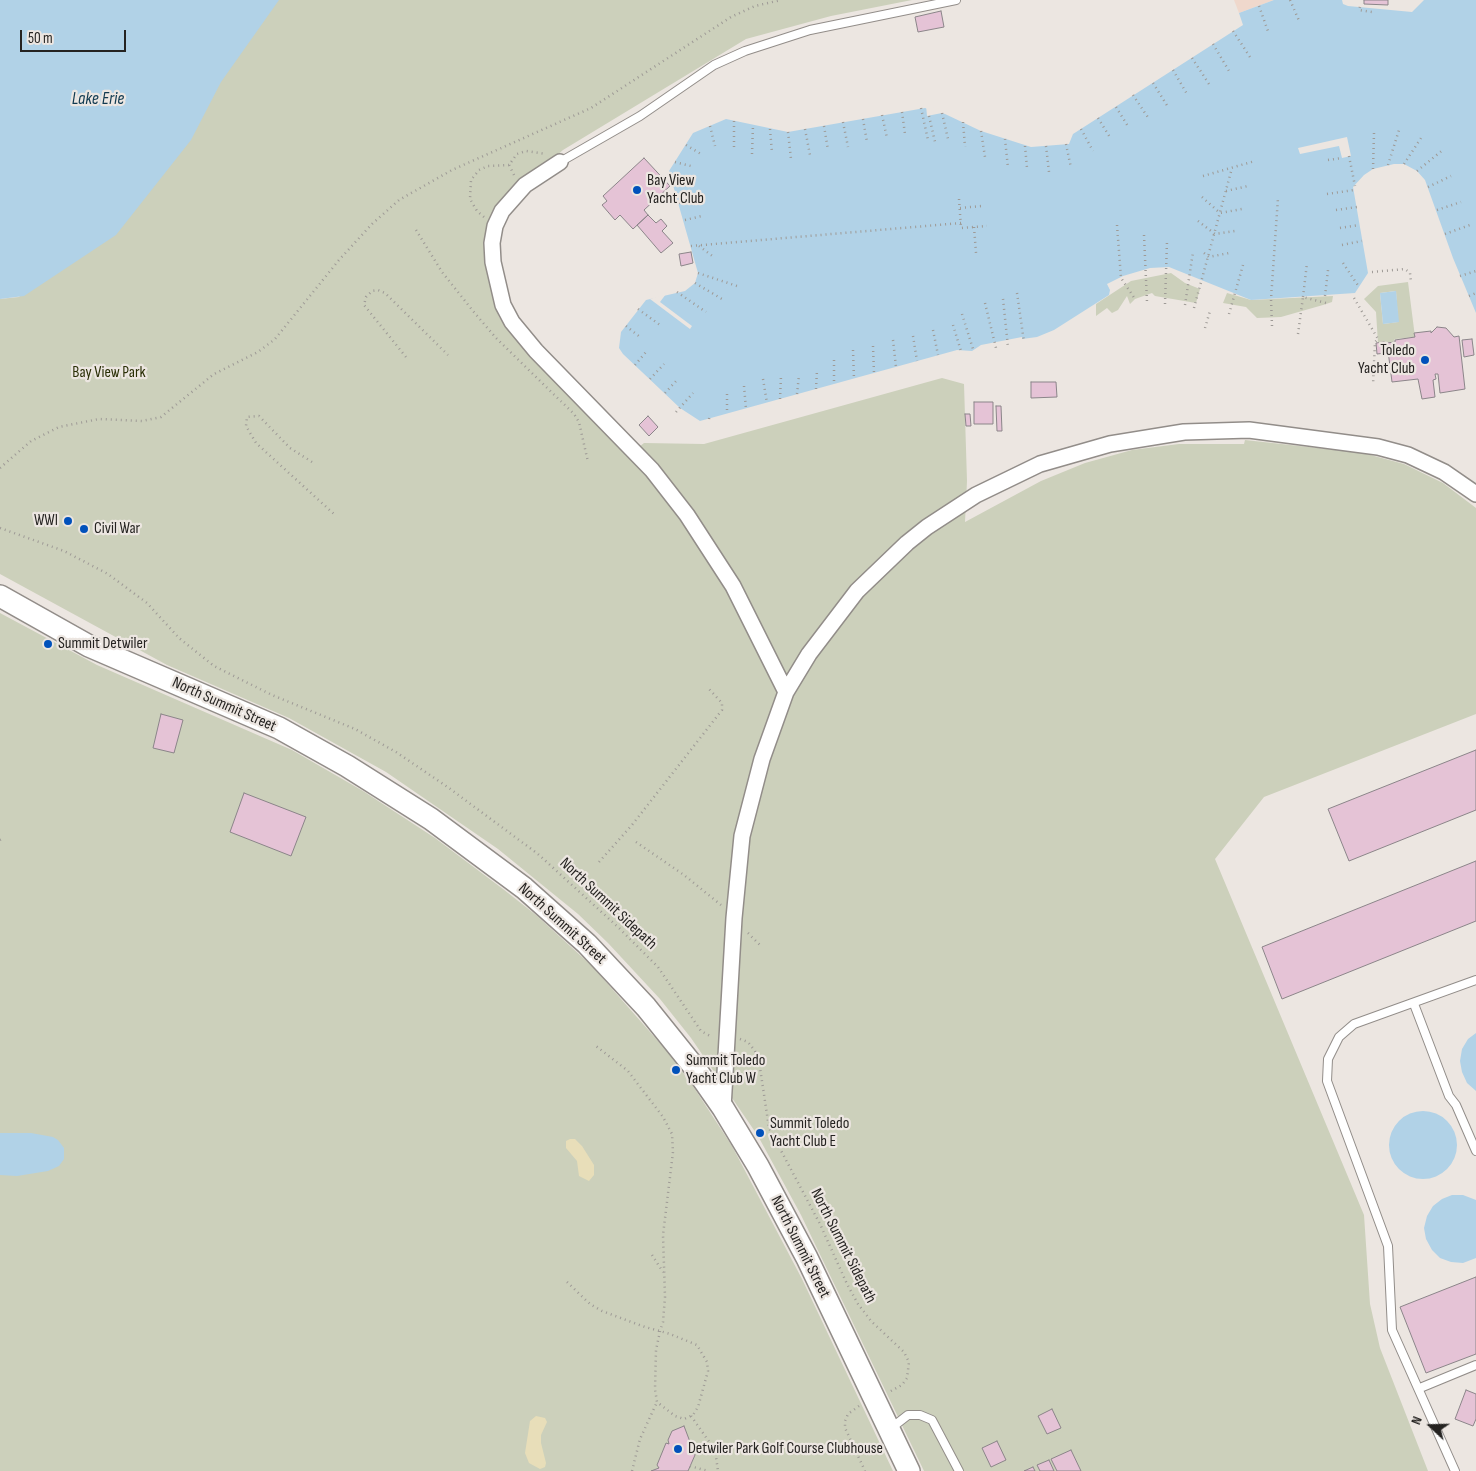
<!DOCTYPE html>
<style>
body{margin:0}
#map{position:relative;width:1476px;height:1471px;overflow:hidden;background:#ece6e1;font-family:"Sofia Sans Condensed",sans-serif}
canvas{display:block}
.north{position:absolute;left:1406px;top:1401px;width:50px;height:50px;-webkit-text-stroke:4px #ece6e1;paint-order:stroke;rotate:291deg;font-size:14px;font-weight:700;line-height:20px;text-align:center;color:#252321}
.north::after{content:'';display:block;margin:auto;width:18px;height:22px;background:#252321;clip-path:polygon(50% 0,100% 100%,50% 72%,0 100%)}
.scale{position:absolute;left:20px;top:30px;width:106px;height:22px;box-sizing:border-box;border:2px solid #252321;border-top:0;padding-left:6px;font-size:15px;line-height:18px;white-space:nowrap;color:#252321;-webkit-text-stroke:4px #ece6e1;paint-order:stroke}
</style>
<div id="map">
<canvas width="1476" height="1471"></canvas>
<div class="north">N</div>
<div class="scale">50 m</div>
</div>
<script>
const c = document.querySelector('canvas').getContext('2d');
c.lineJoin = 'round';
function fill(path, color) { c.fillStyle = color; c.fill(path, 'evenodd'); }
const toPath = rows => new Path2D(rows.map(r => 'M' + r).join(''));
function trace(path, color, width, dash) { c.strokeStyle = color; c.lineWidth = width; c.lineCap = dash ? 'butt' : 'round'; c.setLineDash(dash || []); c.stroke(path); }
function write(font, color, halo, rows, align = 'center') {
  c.font = font + ' "Sofia Sans Condensed",sans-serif'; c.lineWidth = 4.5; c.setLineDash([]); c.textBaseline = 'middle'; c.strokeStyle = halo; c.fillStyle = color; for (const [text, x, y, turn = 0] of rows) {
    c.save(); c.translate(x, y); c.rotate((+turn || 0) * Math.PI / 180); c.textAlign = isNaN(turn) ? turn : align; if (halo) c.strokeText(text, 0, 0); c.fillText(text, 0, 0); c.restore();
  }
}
const commercial = toPath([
 [1234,0,1274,0,1239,13]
]);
const green = toPath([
 [249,0,912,0,831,16,746,39,563,150,501,204,486,229,487,265,499,317,528,350,630,454,644,443,704,444,942,378,964,384,967,481,965,522,1041,481,1085,463,1132,450,1179,444,1244,444,1245,440,1363,453,1404,464,1443,483,1476,508,1476,714,1264,797,1215,859,1364,1215,1370,1304,1380,1348,1428,1471,924,1471,801,1215,758,1136,691,1038,660,999,608,943,578,914,498,849,386,772,289,718,167,665,0,574,0,299,19,297],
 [1171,273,1185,283,1200,289,1196,303,1155,296,1152,293,1135,299,1130,304,1127,296,1118,310,1112,313,1107,308,1096,316,1096,304,1131,281],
 [1408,282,1415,337,1395,339,1393,342,1378,343,1376,312,1364,299,1378,286],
 [1396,291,1398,322,1383,324,1380,293],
 [1227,293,1251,300,1333,296,1332,302,1323,305,1281,317,1257,318,1246,307,1223,303],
 [0,613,97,665,292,750,363,791,435,838,503,889,536,915,592,966,665,1049,691,1083,732,1146,802,1279,893,1471,0,1471]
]);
const sand = toPath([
 [570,1139,575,1139,582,1146,594,1165,594,1175,589,1181,579,1176,577,1161,566,1148,566,1141],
 [536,1416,545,1418,547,1422,541,1435,541,1443,546,1463,545,1467,540,1469,529,1463,525,1453,530,1421]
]);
const water = toPath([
 [0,0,279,0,221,82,191,140,116,235,24,296,0,299],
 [1274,0,1342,0,1343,4,1348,6,1412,12,1424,0,1476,0,1476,313,1453,258,1425,180,1417,171,1404,164,1394,164,1373,169,1364,175,1353,187,1368,273,1355,293,1251,300,1169,267,1150,268,1123,276,1107,284,1110,290,1109,295,1054,330,1037,337,1022,339,1022,337,981,345,972,351,957,350,700,421,680,408,623,354,619,348,621,332,646,300,685,291,695,283,698,273,669,171,693,133,726,119,788,132,925,108,945,114,981,131,1031,147,1069,144,1073,134,1243,25,1239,13],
 [1396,291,1399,322,1383,324,1380,293],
 [1476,1033,1476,1091,1467,1083,1462,1072,1460,1061,1462,1049,1468,1039],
 '1389 1145a34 34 0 1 1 68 0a34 34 0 1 1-68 0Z',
 [0,1133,31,1133,53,1137,58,1140,64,1148,64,1159,59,1166,48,1171,17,1176,0,1175],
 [1452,1195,1463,1195,1476,1200,1476,1258,1463,1263,1451,1262,1440,1258,1432,1250,1426,1239,1424,1228,1427,1216,1433,1206,1442,1199]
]);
const pier = toPath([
 [926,105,942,110,942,113,927,116],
 [1347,137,1351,156,1342,158,1339,146,1300,154,1298,148],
 [666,294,660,302,692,326,690,329,650,299]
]);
const building = toPath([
 [1364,0,1388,0,1388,5,1364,4,1364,0],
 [941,11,944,27,918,32,915,17,941,11],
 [644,158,670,186,644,210,648,215,633,229,620,215,615,220,602,205,607,201,603,196,644,158],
 [648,215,656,223,661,219,667,226,662,231,673,243,661,253,637,225,648,215],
 [691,252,693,263,681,266,679,254,691,252],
 [1437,327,1446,328,1454,337,1459,336,1465,389,1440,393,1438,374,1435,374,1436,379,1433,380,1435,397,1422,399,1418,379,1392,382,1387,343,1395,342,1395,340,1415,337,1414,333,1431,331,1431,333,1437,327],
 [1472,339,1474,355,1464,357,1462,340,1472,339],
 [1384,342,1386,353,1377,354,1376,343,1384,342],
 [1031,382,1056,382,1057,397,1031,398,1031,382],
 [974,402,993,402,993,424,974,424,974,402],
 [996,406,1001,406,1002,431,997,431,996,406],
 [965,414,970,414,971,426,966,426,965,414],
 [648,416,658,427,649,436,639,425,648,416],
 [161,714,183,720,174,753,153,748,161,714],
 [1476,750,1476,810,1349,861,1328,809,1476,750],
 [244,793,306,817,291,856,230,832,244,793],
 [1476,861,1476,921,1282,999,1262,947,1476,861],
 [1476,1277,1476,1354,1426,1373,1400,1307,1476,1277],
 [1466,1390,1476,1394,1476,1419,1473,1426,1455,1419,1466,1390],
 [1052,1409,1061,1428,1047,1434,1038,1416,1052,1409],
 [684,1426,695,1455,688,1471,651,1471,659,1468,657,1465,666,1443,669,1444,668,1440,672,1431,684,1426],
 [997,1441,1006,1460,991,1467,982,1448,997,1441],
 [1071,1450,1081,1471,1057,1471,1051,1459,1071,1450],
 [1049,1460,1054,1471,1040,1471,1037,1465,1049,1460],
 [1033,1467,1035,1471,1024,1471,1033,1467]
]);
const path = toPath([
 [1290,0,1300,23],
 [1259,6,1269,34],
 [1360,7,1359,10,1372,12],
 [1233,31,1250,57],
 [1213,44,1229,71],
 [1192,58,1209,84],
 [1173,70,1187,94],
 [1153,83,1168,107],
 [1133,95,1149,119],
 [1116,107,1129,128],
 [921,108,928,140],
 [902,112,905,134],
 [942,113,948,139],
 [882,115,887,138],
 [929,116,935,142],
 [1098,118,1111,139],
 [863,119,867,142],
 [734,121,734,147],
 [843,122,848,147],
 [963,122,965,147],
 [710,126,715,146],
 [824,126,828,150],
 [770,129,772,153],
 [805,129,810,155],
 [1081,129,1093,151],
 [981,131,985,157],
 [788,132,791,159],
 [1005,139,1008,168],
 [1066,144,1071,168],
 [686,145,701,154],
 [1025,146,1027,168],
 [1046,146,1049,172],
 [752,154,753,125],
 [1349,156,1355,186],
 [1328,160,1342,158],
 [675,162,691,166],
 [1404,164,1423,135],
 [1388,165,1399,130],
 [1373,169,1374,133],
 [1417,171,1444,149],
 [514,175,509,165,517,154,526,151,546,154],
 [1203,176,1255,161],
 [673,184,693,182],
 [1428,187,1451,176],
 [1226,191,1248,186],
 [1327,194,1354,190],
 [1202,197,1220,213,1242,209],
 [959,199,961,228,987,226],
 [679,203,701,197],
 [960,208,982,206],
 [1336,210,1357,207],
 [1437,210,1461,202],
 [484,217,477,211,470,199,471,180,479,170,488,166,509,165],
 [685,220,702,216],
 [1198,221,1215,234,1235,231],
 [1117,225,1121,278,1135,299],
 [974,227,976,253],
 [1340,228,1359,225],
 [416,230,442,272,473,311,496,338,574,414,579,422,588,462],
 [1445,234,1470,225],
 [1144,235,1147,302],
 [1342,245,1362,241],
 [691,246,961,223],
 [699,246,715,258],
 [1204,253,1209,257,1229,253],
 [1343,263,1359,287],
 [1372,272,1405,269,1410,273,1411,282],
 [698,273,737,286],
 [1460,276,1476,271],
 [695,283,722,299],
 [677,292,706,312],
 [1017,293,1024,342],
 [1325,296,1328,270],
 [1469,296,1476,293],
 [1303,297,1307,263],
 [1354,298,1378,339,1375,342,1373,385],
 [1003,299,1008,347],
 [985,303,996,348],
 [1165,304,1167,241],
 [1185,305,1193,252],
 [1194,308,1232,168],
 [638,309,660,325],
 [962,314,973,349],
 [1229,314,1243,265],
 [953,325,961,351],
 [626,326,640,337],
 [1272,326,1271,299,1278,198],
 [1205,328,1210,311],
 [933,330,938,355],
 [1298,334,1303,297,1326,303],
 [913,336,917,361],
 [893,340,896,367],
 [873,346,874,373],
 [853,350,854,379],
 [406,357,364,305,366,297,372,291,378,290,385,293,448,355],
 [834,360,834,384],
 [635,365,646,352],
 [650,379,664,364],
 [763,379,767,403],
 [744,386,746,409],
 [816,389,817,370],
 [665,393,678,379],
 [727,394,727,414],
 [797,394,799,375],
 [780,399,781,376],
 [676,412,693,393],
 [709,419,710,414],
 [312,462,290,448,259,416,247,417,246,426,256,443,334,514],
 [0,468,31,441,59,427,99,419,142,421,161,417,214,374,258,352,275,339,339,260,372,224,399,200,452,170,591,108,731,17,755,6,781,0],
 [0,528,64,551,108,574,147,603,179,638,214,666,272,695,355,729,396,752,449,788,538,854,619,928,658,967,701,1031,712,1037],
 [0,840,2,839],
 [636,842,684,875,721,905],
 [599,862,632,825,722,710,722,703,709,689],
 [748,933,762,947],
 [740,1039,748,1042,755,1051,759,1061,769,1128,820,1224,847,1284,858,1304,871,1321,904,1352,909,1362,907,1378,902,1385,889,1392],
 [652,1255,663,1272],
 [567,1282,590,1304,602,1311,626,1320,645,1327,660,1331,670,1334,697,1345,707,1362,708,1371,698,1407,693,1415,684,1419,675,1416,657,1402,655,1389,656,1350,659,1336,660,1331,663,1322,665,1297,663,1235,673,1152,672,1134,663,1117,628,1071,596,1046],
 [859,1406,848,1414,845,1421,845,1428,865,1471],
 [691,1416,715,1450,718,1471],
 [690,1466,708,1471],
 [632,1471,640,1439,657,1402]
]);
const service = toPath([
 [560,162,640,116,714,65,745,51,810,30,956,0],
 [1414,1004,1449,1096,1456,1105,1476,1151],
 [1420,1388,1476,1365],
 [890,1429,908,1415,920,1415,932,1420,959,1471],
 [1455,1471,1392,1330,1388,1246,1327,1081,1328,1059,1339,1037,1354,1024,1476,980]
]);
const minor = toPath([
 [560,162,525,185,502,211,495,226,492,243,493,262,503,305,512,322,536,351,652,470,687,515,733,586,786,692],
 [723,1108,734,918,742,836,762,759,786,692,809,654,857,591,907,543,927,527,976,495,1040,464,1110,444,1184,432,1249,430,1378,447,1408,455,1444,472,1476,494]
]);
const secondary = toPath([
 [0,596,89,646,279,728,347,766,431,819,524,888,587,944,646,1007,695,1068,723,1108,758,1166,807,1258,909,1471]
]);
const markers = [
 [637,190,5,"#0151bb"],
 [1425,360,5,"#0151bb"],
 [68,521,5,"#0151bb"],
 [84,529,5,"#0151bb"],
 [48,644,5,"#0151bb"],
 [676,1070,5,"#0151bb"],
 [760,1133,5,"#0151bb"],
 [678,1449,5,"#0151bb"]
];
const poiNames = [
 ["Bay View",647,181],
 ["Yacht Club",647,199],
 ["Toledo",1415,351,"right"],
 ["Yacht Club",1415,369,"right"],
 ["WWI",58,521,"right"],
 ["Civil War",94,529],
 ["Summit Detwiler",58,644],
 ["Summit Toledo",686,1061],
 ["Yacht Club W",686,1079],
 ["Summit Toledo",770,1124],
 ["Yacht Club E",770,1142],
 ["Detwiler Park Golf Course Clubhouse",688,1449]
];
const parkNames = [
 ["Bay View Park",109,373]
];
const streetNames = [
 ["North Summit Street",224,705,24],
 ["North Summit Sidepath",608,904,43],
 ["North Summit Street",562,924,42],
 ["North Summit Sidepath",843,1246,63],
 ["North Summit Street",800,1247,63]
];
const waterNames = [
 ["Lake Erie",98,99]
];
fill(commercial, '#efd8cc');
fill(green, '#ccd0bb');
fill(sand, '#e8deb9');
fill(water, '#b1d2e7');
fill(pier, '#ece6e1');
fill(building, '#e5c3d6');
trace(building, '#8b8589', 1);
trace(service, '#928d89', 10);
trace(minor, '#928d89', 18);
trace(secondary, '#928d89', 24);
trace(path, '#9e9a96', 2.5, [1, 4]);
trace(service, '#fff', 8);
trace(minor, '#fff', 15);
trace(secondary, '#fff', 21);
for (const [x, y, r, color] of markers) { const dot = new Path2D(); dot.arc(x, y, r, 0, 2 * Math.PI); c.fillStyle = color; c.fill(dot); trace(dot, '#ece6e1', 2); }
write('16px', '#252321', '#ece6e1', poiNames, 'left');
write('16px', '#2a2f06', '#ece6e1', parkNames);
write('16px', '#252321', '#ece6e1', streetNames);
write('italic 18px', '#103a51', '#ece6e1', waterNames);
</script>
